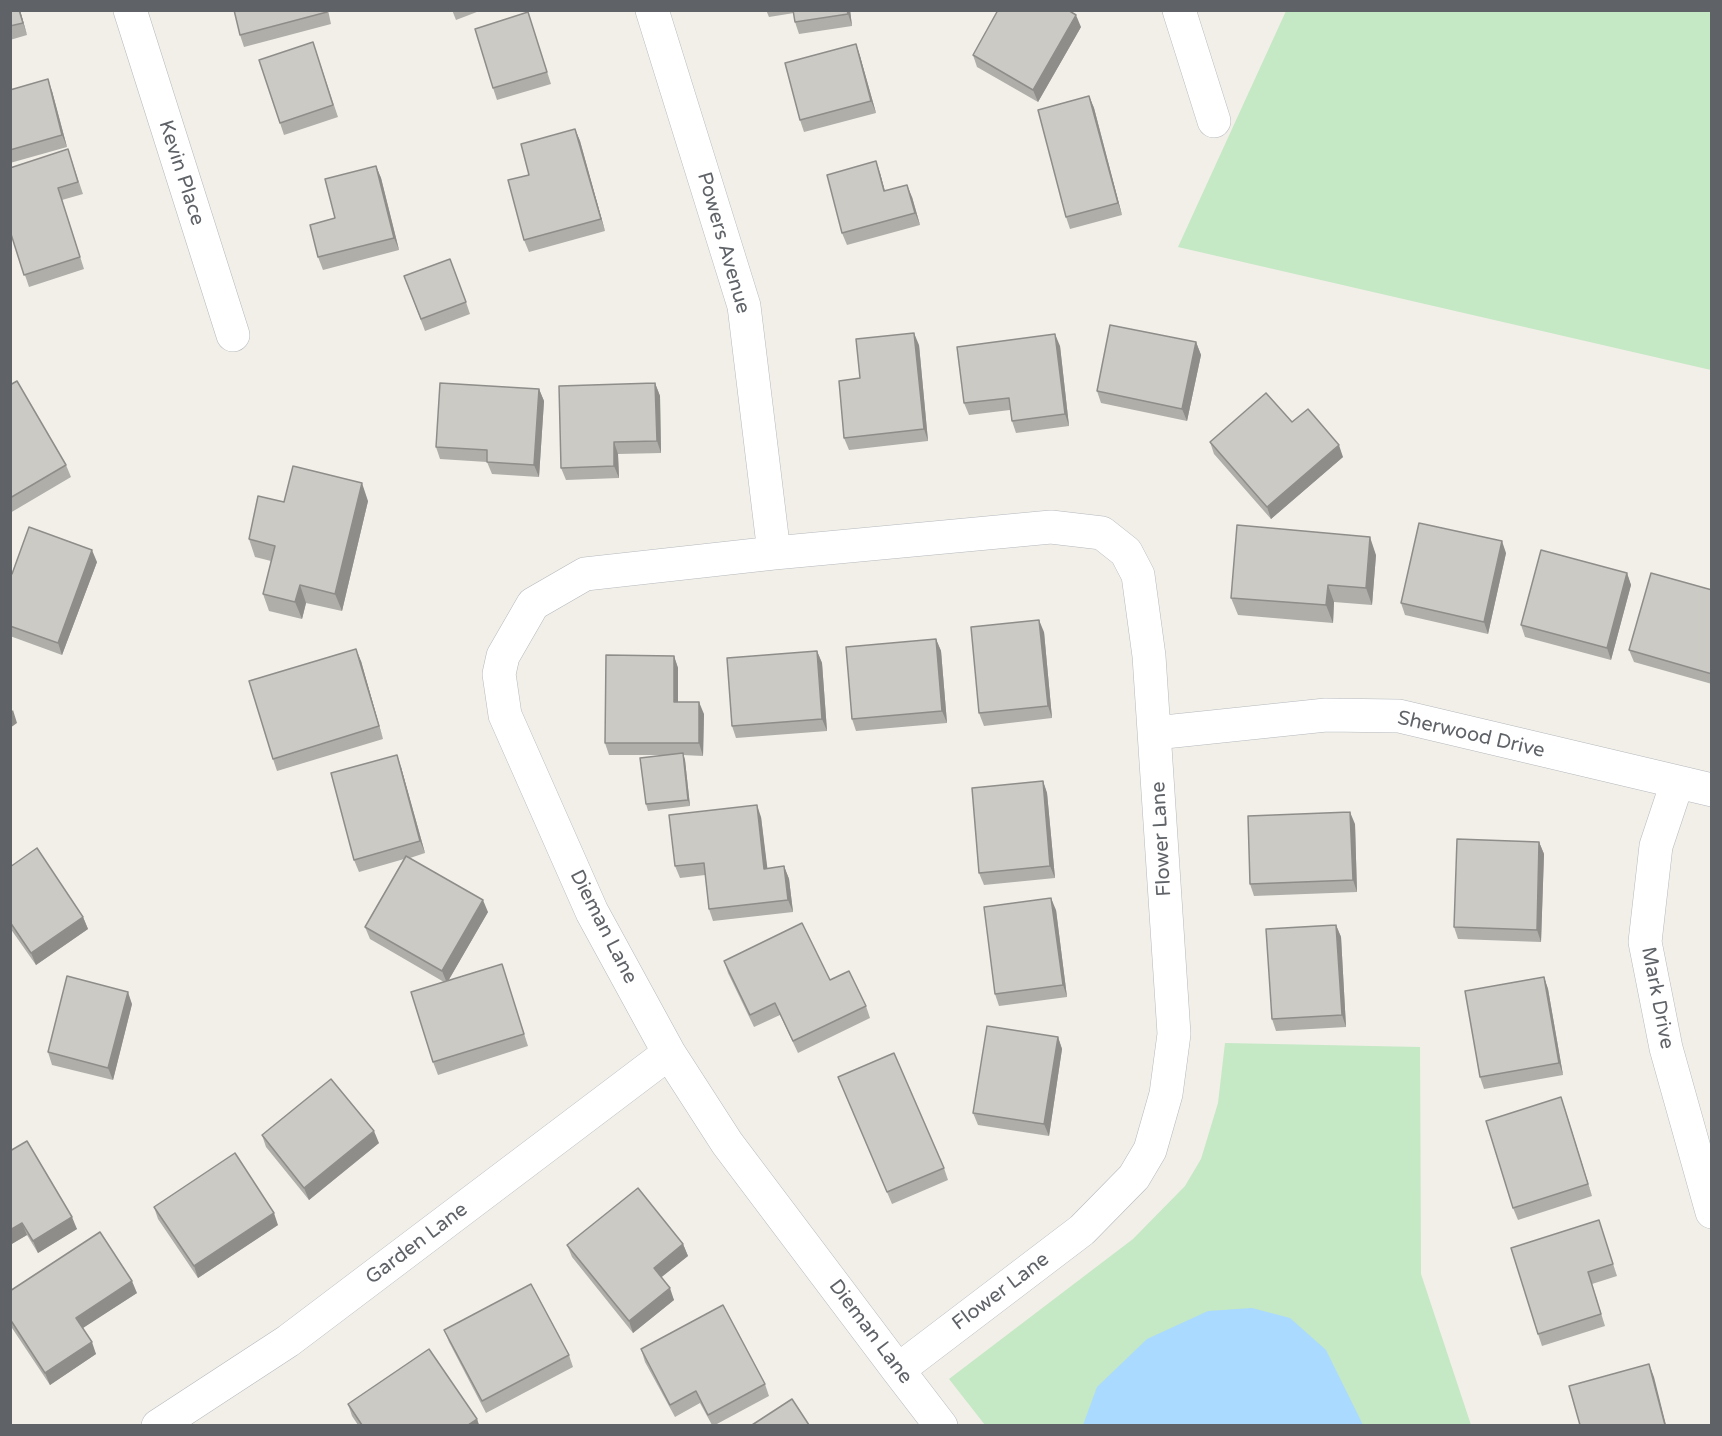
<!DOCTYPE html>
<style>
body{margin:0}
#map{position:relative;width:1722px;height:1436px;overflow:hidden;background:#f1efe8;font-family:"Varela Round",sans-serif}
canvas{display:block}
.frame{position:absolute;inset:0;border:12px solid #5f6368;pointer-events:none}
</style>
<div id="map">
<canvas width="1722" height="1436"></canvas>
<div class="frame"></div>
</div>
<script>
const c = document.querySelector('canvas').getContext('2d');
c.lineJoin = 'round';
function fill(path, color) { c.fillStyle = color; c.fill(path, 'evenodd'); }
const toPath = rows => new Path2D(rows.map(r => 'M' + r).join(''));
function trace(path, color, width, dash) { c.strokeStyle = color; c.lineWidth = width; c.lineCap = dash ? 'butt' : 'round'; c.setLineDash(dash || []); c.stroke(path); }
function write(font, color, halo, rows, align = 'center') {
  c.font = font + ' "Varela Round",sans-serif'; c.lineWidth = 6; c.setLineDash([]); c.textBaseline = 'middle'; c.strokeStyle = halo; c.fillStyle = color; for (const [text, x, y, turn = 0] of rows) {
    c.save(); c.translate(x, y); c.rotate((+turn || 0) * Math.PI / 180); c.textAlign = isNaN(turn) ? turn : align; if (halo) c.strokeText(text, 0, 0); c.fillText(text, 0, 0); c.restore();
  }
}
const green = toPath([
 [1286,11,1711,11,1711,370,1178,247],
 [1225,1043,1420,1047,1421,1274,1471,1425,985,1425,949,1379,1133,1239,1185,1186,1201,1159,1218,1103]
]);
const water = toPath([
 [1252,1308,1290,1318,1326,1350,1363,1425,1083,1425,1097,1387,1147,1339,1208,1311]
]);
const minor = toPath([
 [130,10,233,335],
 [652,10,744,306,774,553],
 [1179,10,1214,121],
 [1155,733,1326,715,1399,716,1712,790],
 [1677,783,1656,846,1645,942,1666,1048,1712,1212],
 [898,1370,1082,1230,1134,1177,1150,1150,1166,1094,1174,1034,1149,656,1138,575,1126,552,1102,533,1051,527,774,553,585,574,533,604,503,656,499,674,505,715,592,912,669,1053,727,1143,898,1370,941,1426],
 [158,1426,288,1341,669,1053]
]);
const wall = toPath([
 [10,10,20,10,27,35,10,40],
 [328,10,331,24,244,47,240,35],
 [452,10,482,10,456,20],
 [766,10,850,10,852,26,799,34,795,22,794,13,769,17],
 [528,12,551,84,497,100,493,88],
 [1081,27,1038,102,977,67,973,55],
 [313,42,338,117,284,135,280,123],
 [856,44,860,56,876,113,804,132,800,120],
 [10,90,52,91,67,147,10,163],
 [1089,96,1094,108,1122,215,1070,229,1066,217],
 [575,129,580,141,605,231,529,252,524,240,529,175],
 [72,161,83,194,62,200,84,269,29,287,10,231],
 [376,166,381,178,399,250,323,270,318,257,335,218],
 [880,173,885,191,912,197,920,225,847,245,842,233],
 [404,276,466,302,470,314,425,331],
 [1196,342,1201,355,1187,421,1101,403,1097,391],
 [919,345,928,441,849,450,844,438,860,378],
 [1060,346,1069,426,1016,433,1012,421,1010,410,969,415,964,403],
 [655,383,660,396,661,453,618,454,619,478,566,480,561,468],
 [10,385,66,465,71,477,10,513],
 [539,389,544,401,539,477,492,474,487,462,440,459,436,447],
 [1292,422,1343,457,1271,519,1214,454,1210,442],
 [368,501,342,611,306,603,302,619,269,611,263,594,271,561,255,557,249,539,284,502],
 [1506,553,1488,634,1405,615,1401,603],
 [1376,555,1372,605,1334,602,1333,623,1238,615,1231,598],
 [97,562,62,655,10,636,10,573,12,574],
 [1627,573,1631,585,1611,660,1525,637,1521,625],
 [1712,590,1712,684,1634,662,1629,650],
 [1044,632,1052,718,984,726,979,713],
 [936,639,941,651,947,723,856,731,852,719],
 [817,651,822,663,827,731,736,738,732,726],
 [674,656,678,668,678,702,704,714,703,756,683,755,685,760,690,806,648,811,646,804,667,755,609,755,605,743],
 [361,661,383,739,277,771,273,759],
 [401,767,425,853,410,858,488,912,448,981,502,964,528,1046,438,1075,433,1062,444,982,370,939,365,927,404,859,359,872,354,860],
 [1043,781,1047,793,1055,878,984,885,979,873],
 [761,817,767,869,784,866,789,879,793,912,713,921,709,909,705,875,680,878,675,866],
 [1355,824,1357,892,1254,896,1250,884],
 [1539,842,1544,854,1541,942,1458,939,1454,927],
 [10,867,83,917,88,929,36,965,10,928],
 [1056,910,1067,997,999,1006,995,994],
 [1336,925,1341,937,1346,1027,1276,1031,1272,1019],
 [724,961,830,980,866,1006,870,1018,798,1053,780,1015,754,1027,728,973],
 [1544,977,1548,989,1563,1075,1484,1089,1480,1077],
 [132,1004,113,1080,52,1065,48,1052],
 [1058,1037,1062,1049,1049,1136,978,1125,973,1113],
 [838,1077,944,1168,948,1180,892,1204],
 [1561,1097,1592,1196,1518,1220,1513,1208],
 [262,1135,379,1143,309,1200,266,1147],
 [10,1151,77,1229,38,1253,27,1235,10,1245],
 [154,1207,278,1225,198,1278,158,1219],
 [1599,1220,1617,1276,1592,1284,1605,1326,1542,1346,1538,1334],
 [683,1244,688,1256,661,1277,674,1300,633,1333,572,1257,567,1245],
 [10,1291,137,1293,82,1328,96,1354,50,1385,10,1325],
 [444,1330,569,1355,573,1367,486,1413,449,1342],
 [641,1349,765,1384,769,1396,715,1425,712,1425,700,1403,675,1417,645,1362],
 [348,1404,477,1419,479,1425,358,1425,352,1416]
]);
const shadedWall = toPath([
 [19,10,20,10,27,35,23,23],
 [847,10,850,10,852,26,848,14],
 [1076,15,1081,27,1038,102,1033,90],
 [856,44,860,56,876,113,871,101],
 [48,79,52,91,67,147,62,135],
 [1089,96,1094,108,1122,215,1118,203],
 [575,129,580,141,605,231,601,219],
 [876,161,880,173,888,203,884,191],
 [376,166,381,178,399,250,394,238],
 [907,185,912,197,920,225,915,213],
 [914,333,919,345,928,441,924,429],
 [1055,334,1060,346,1069,426,1065,414],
 [1196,342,1201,355,1187,421,1182,409],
 [655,383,660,396,661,453,657,441],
 [539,389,544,401,539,477,534,465],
 [614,442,618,454,619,478,614,466],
 [1339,445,1343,457,1271,519,1267,507],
 [362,483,368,501,342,611,335,594],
 [1370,537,1376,555,1372,605,1366,588],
 [1502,541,1506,553,1488,634,1484,622],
 [92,550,97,562,62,655,58,643],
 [1627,573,1631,585,1611,660,1607,648],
 [300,585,306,603,302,619,295,602],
 [1328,585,1334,602,1333,623,1326,605],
 [1039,620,1044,632,1052,718,1048,706],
 [936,639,941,651,947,723,942,711],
 [356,649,361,661,383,739,379,726],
 [817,651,822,663,827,731,822,719],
 [674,656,678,668,678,714,674,702],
 [699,702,704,714,703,756,699,743],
 [13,710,17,723,10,728,10,713],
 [683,753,685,760,690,806,688,800],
 [397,755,401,767,425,853,420,841],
 [1043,781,1047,793,1055,878,1050,866],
 [757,805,761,817,769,881,764,869],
 [1350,812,1355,824,1357,892,1353,880],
 [1539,842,1544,854,1541,942,1537,930],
 [784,866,789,879,793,912,788,900],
 [1051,898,1056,910,1067,997,1063,985],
 [483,900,488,912,447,983,442,971],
 [83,917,88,929,36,965,31,953],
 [1336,925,1341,937,1346,1027,1342,1015],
 [1544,977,1548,989,1563,1075,1559,1063],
 [128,992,132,1004,113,1080,108,1068],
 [1058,1037,1062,1049,1049,1136,1044,1124],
 [1561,1097,1565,1109,1592,1196,1588,1184],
 [374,1131,379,1143,309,1200,304,1188],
 [274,1213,278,1225,198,1278,194,1266],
 [72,1217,77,1229,38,1253,33,1241],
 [22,1223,27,1235,10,1245,10,1230],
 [683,1244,688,1256,658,1280,654,1268],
 [132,1281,137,1293,80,1330,76,1318],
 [670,1288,674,1300,633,1333,629,1321],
 [92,1342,96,1354,50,1385,45,1373],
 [1649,1364,1654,1377,1666,1425,1665,1425],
 [477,1419,479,1425,468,1425]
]);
const building = toPath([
 [10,10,19,10,23,23,10,26,10,10],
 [234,10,327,10,327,12,240,35,234,10],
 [793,10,847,10,848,14,795,22,793,10],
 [998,10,1068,10,1076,15,1033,90,973,55,998,10],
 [528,12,547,72,493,88,475,29,528,12],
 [313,42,333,105,280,123,259,60,313,42],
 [856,44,871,101,800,120,785,63,856,44],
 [48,79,62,135,10,150,10,90,48,79],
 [1089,96,1118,203,1066,217,1038,110,1089,96],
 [575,129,601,219,524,240,508,180,529,175,521,144,575,129],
 [68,149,78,182,58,188,80,257,24,275,10,231,10,168,68,149],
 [876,161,884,191,907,185,915,213,842,233,827,175,876,161],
 [376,166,394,238,318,257,310,225,335,218,325,179,376,166],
 [450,259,466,302,421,319,404,276,450,259],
 [1110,325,1196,342,1182,409,1097,391,1110,325],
 [914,333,924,429,844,438,839,381,860,378,856,339,914,333],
 [1055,334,1065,414,1012,421,1009,398,964,403,957,347,1055,334],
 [17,381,66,465,10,498,10,385,17,381],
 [440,383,539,389,534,465,487,462,487,450,436,447,440,383],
 [655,383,657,441,614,442,614,466,561,468,559,386,655,383],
 [1266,393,1292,422,1308,409,1339,445,1267,507,1210,442,1266,393],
 [293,466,362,483,335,594,300,585,295,602,263,594,275,546,249,539,258,496,284,502,293,466],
 [1419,523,1502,541,1484,622,1401,603,1419,523],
 [1237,525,1370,537,1366,588,1328,585,1326,605,1231,598,1237,525],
 [29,527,92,550,58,643,10,626,10,573,12,574,29,527],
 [1541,550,1627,573,1607,648,1521,625,1541,550],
 [1651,573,1712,590,1712,674,1629,650,1651,573],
 [1039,620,1048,706,979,713,971,627,1039,620],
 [936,639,942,711,852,719,846,647,936,639],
 [356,649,379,726,273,759,249,681,356,649],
 [817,651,822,719,732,726,727,658,817,651],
 [606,655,674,656,674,702,699,702,699,743,605,743,606,655],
 [683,753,688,800,646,804,640,758,683,753],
 [397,755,420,841,354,860,331,773,397,755],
 [1043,781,1050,866,979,873,972,788,1043,781],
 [757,805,764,869,784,866,788,900,709,909,704,863,675,866,669,815,757,805],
 [1350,812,1353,880,1250,884,1248,816,1350,812],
 [1457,839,1539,842,1537,930,1454,927,1457,839],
 [37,848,83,917,31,953,10,922,10,867,37,848],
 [406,856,483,900,442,971,365,927,406,856],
 [1051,898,1063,985,995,994,984,907,1051,898],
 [802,923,830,980,849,971,866,1006,793,1041,775,1003,750,1015,724,961,802,923],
 [1336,925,1342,1015,1272,1019,1266,929,1336,925],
 [502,964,524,1034,433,1062,411,992,502,964],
 [67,976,128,992,108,1068,48,1052,67,976],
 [1544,977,1559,1063,1480,1077,1465,991,1544,977],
 [987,1026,1058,1037,1044,1124,973,1113,987,1026],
 [894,1053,944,1168,887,1192,838,1077,894,1053],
 [331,1079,374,1131,304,1188,262,1135,331,1079],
 [1561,1097,1588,1184,1513,1208,1486,1121,1561,1097],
 [27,1141,72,1217,33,1241,22,1223,10,1230,10,1151,27,1141],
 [235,1153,274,1213,194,1266,154,1207,235,1153],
 [638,1188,683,1244,654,1268,670,1288,629,1321,567,1245,638,1188],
 [1599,1220,1613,1264,1588,1272,1601,1314,1538,1334,1511,1248,1599,1220],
 [100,1232,132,1281,76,1318,92,1342,45,1373,10,1319,10,1291,100,1232],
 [531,1284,569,1355,482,1401,444,1330,531,1284],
 [723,1305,765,1384,708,1415,696,1391,670,1405,641,1349,723,1305],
 [429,1349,477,1419,468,1425,362,1425,348,1404,429,1349],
 [1649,1364,1665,1425,1580,1425,1569,1386,1649,1364],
 [792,1399,809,1425,752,1425,792,1399]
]);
const streetNames = [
 ["Kevin Place",181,173,72],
 ["Powers Avenue",723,243,74],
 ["Sherwood Drive",1471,735,13],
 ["Flower Lane",1162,839,-93],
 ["Dieman Lane",603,927,63],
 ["Mark Drive",1657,998,79],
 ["Garden Lane",417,1244,-37],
 ["Flower Lane",1001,1292,-37],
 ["Dieman Lane",870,1332,53]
];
fill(green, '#c5e8c5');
fill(water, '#aadaff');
trace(minor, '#b5b8bc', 34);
trace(minor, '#fff', 33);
fill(wall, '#afaea9');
fill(shadedWall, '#8f8d8a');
fill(building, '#cccac5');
trace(building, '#8f8d8a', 1.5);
write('20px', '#5f6368', '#fff', streetNames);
</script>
